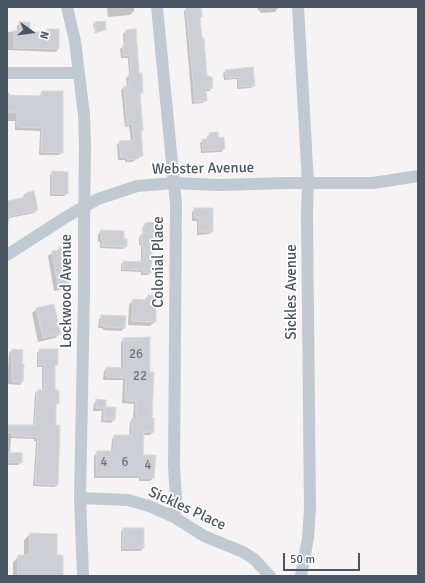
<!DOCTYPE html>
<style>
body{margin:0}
#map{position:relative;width:425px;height:583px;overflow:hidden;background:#f5f3f3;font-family:Signika,sans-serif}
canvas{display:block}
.frame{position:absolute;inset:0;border:8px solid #4a5661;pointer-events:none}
.north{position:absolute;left:12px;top:12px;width:40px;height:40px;-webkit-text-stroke:3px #fff;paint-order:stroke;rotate:104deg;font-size:11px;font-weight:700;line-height:16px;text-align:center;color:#4a5661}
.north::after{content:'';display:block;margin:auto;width:14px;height:18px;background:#4a5661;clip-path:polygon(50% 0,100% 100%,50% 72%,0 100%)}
.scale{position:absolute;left:283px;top:553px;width:77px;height:18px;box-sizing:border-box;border:2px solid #4a5661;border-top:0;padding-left:5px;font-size:12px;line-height:14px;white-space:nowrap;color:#4a5661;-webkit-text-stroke:3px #fff;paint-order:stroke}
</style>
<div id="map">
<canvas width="425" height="583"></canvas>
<div class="frame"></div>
<div class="north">N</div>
<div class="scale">50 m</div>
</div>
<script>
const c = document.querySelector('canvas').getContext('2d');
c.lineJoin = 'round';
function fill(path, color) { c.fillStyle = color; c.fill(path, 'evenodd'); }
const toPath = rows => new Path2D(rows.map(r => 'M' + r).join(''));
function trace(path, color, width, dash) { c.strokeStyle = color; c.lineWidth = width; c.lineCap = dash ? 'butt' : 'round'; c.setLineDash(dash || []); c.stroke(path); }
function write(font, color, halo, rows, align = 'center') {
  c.font = font + ' Signika,sans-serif'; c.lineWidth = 3.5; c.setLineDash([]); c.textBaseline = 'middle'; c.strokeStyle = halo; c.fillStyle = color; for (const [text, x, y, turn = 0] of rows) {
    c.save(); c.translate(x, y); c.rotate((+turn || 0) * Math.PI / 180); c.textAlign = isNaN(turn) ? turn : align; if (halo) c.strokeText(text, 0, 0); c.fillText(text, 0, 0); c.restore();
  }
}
const shadow = toPath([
 [107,7,134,7,134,11,130,15,108,17],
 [200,7,201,16,199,18,206,77,212,88,209,91,205,91,206,100,203,103,192,104,184,11,187,8],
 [256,7,278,7,278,8,275,12,261,13],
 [20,23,29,33,45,33,48,30,58,49,56,52,7,50,7,32,17,31,17,26],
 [95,23,105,30,95,33,93,24],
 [135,30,138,74,142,92,139,95,142,130,140,132,142,156,132,162,125,162,125,160,118,160,117,145,120,142,131,141,129,126,125,127,121,90,124,87,127,87,126,78,129,75,128,58,121,58,120,49,124,46,123,34,126,31],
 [253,68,254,86,251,88,237,89,237,79,224,80,223,73,226,71],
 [42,92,62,152,59,155,39,155,40,131,15,130,15,121,7,121,7,93,9,93,9,96,39,97],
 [210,134,217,139,224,149,221,152,201,153,200,143,203,140,207,140,207,137],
 [53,172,67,193,64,196,50,196,50,175],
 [26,193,37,210,34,213,9,218,8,226,7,227,7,202,24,198,23,196],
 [195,209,212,232,209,234,197,235,197,221,192,221,192,212],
 [145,224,156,250,153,252,151,252,150,273,148,275,141,275,141,272,121,271,121,264,124,262,141,262,141,245,139,245,139,237,142,235,143,226],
 [101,231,123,240,126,246,123,249,100,248,100,242,98,242,98,234],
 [53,252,70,275,68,278,69,285,64,289,54,291,48,256],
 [148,296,155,322,150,326,128,325,129,305,133,300,143,301],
 [37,309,60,334,55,338,38,342,32,313],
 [102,316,124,317,124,328,121,331,103,330,102,328,98,328,99,319],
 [124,339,151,419,153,419,153,432,150,435,143,435,141,456,153,478,150,481,139,481,139,478,94,478,94,456,97,452,111,452,112,439,115,436,129,436,130,422,133,418,134,404,122,403,123,380,103,380,104,371,107,368,121,369,121,342],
 [12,350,22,382,20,385,7,384,9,353],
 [40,350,57,364,54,367,54,391,58,403,55,406,57,484,55,487,33,486,36,441,34,441,34,439,11,438,10,454,21,462,18,465,7,465,7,425,33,426,35,393,38,391,42,391,42,367,37,367,37,353],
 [97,400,114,420,111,423,101,422,102,411,93,411,94,403],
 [7,485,8,485,8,494,7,496],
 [123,529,143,548,141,551,121,551,121,532],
 [30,534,56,556,62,576,13,576,13,562,19,556,24,556,24,540]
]);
const building = toPath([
 [186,7,201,7,202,17,200,17,202,38,204,38,207,76,208,75,209,77,212,77,213,88,206,89,207,101,195,102,186,7],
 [105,21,106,30,96,32,94,22,105,21],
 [19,22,30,22,30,32,47,32,47,29,59,29,59,49,14,48,14,31,20,30,19,22],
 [136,29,139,73,142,73,143,93,140,93,143,130,141,130,143,156,136,157,136,159,127,160,127,157,121,158,119,141,134,140,132,124,127,125,124,86,129,86,129,74,131,74,130,55,123,56,123,45,126,45,126,30,136,29],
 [253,67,255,86,239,87,239,77,226,78,225,70,253,67],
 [42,91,63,91,63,153,41,152,42,128,17,127,17,112,7,112,7,95,42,96,42,91],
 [218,132,218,138,224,137,225,149,203,151,202,139,210,139,209,133,218,132],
 [52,171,68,172,68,194,52,194,52,171],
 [34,191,38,210,7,217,7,201,26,197,26,193,34,191],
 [194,208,213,208,213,232,199,232,199,218,195,218,194,208],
 [157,222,157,250,152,250,151,273,143,273,143,270,123,269,123,261,143,262,143,244,141,244,141,234,143,234,143,227,145,227,145,223,157,222],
 [101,230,124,231,124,239,127,239,127,247,102,246,103,240,101,240,101,230],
 [60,247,67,248,71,275,68,276,70,285,58,287,52,251,58,250,60,247],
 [148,295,156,295,156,322,132,321,133,299,148,300,148,295],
 [54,304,61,334,43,338,36,308,54,304],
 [101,315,126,316,125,328,105,327,105,326,101,325,101,315],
 [150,337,150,372,154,372,152,418,154,418,154,432,144,432,143,455,156,455,154,478,141,478,141,475,97,475,96,454,97,451,114,451,114,435,132,435,132,418,136,418,136,401,125,401,126,378,106,377,106,367,124,368,123,338,150,337],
 [12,349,23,350,22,364,24,364,23,382,12,382,12,349],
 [39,349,58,349,58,365,55,365,55,390,59,390,59,404,56,403,56,425,60,425,58,485,35,484,38,438,36,438,36,437,12,436,12,433,7,433,7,425,35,425,37,390,44,390,44,365,39,365,39,349],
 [96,399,106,400,106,407,116,407,115,420,104,420,104,408,96,408,96,399],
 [7,452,22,453,22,463,7,462,7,452],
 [123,528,144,528,144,548,123,548,123,528],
 [30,533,57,534,57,555,63,555,63,576,18,576,18,555,29,555,30,533]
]);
const minor = toPath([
 [67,7,75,41,84,115,85,145,84,227,84,293,80,498,83,576],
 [157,7,176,204,174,466,176,500,174,517],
 [298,7,308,183,307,214,310,508,308,538,301,576],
 [7,73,79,73],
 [7,255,66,217,98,199,137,186,174,183,218,185,288,183,373,183,418,176],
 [80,498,128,500,149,506,174,517,204,536,243,552,254,559,270,576]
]);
const numberNames = [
 ["26",136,355],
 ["22",140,377],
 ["4",104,463],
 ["6",125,463],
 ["4",148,466]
];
const streetNames = [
 ["Webster Avenue",203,169,-1],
 ["Colonial Place",159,262,-90],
 ["Lockwood Avenue",67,291,-90],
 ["Sickles Avenue",292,292,-90],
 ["Sickles Place",187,509,25]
];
fill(shadow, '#0003');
fill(building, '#cdcfd5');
trace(building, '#d7d9de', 1);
trace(minor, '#c1cad2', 12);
write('13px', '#6b747e', null, numberNames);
write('15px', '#4a5661', '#fff', streetNames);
</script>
